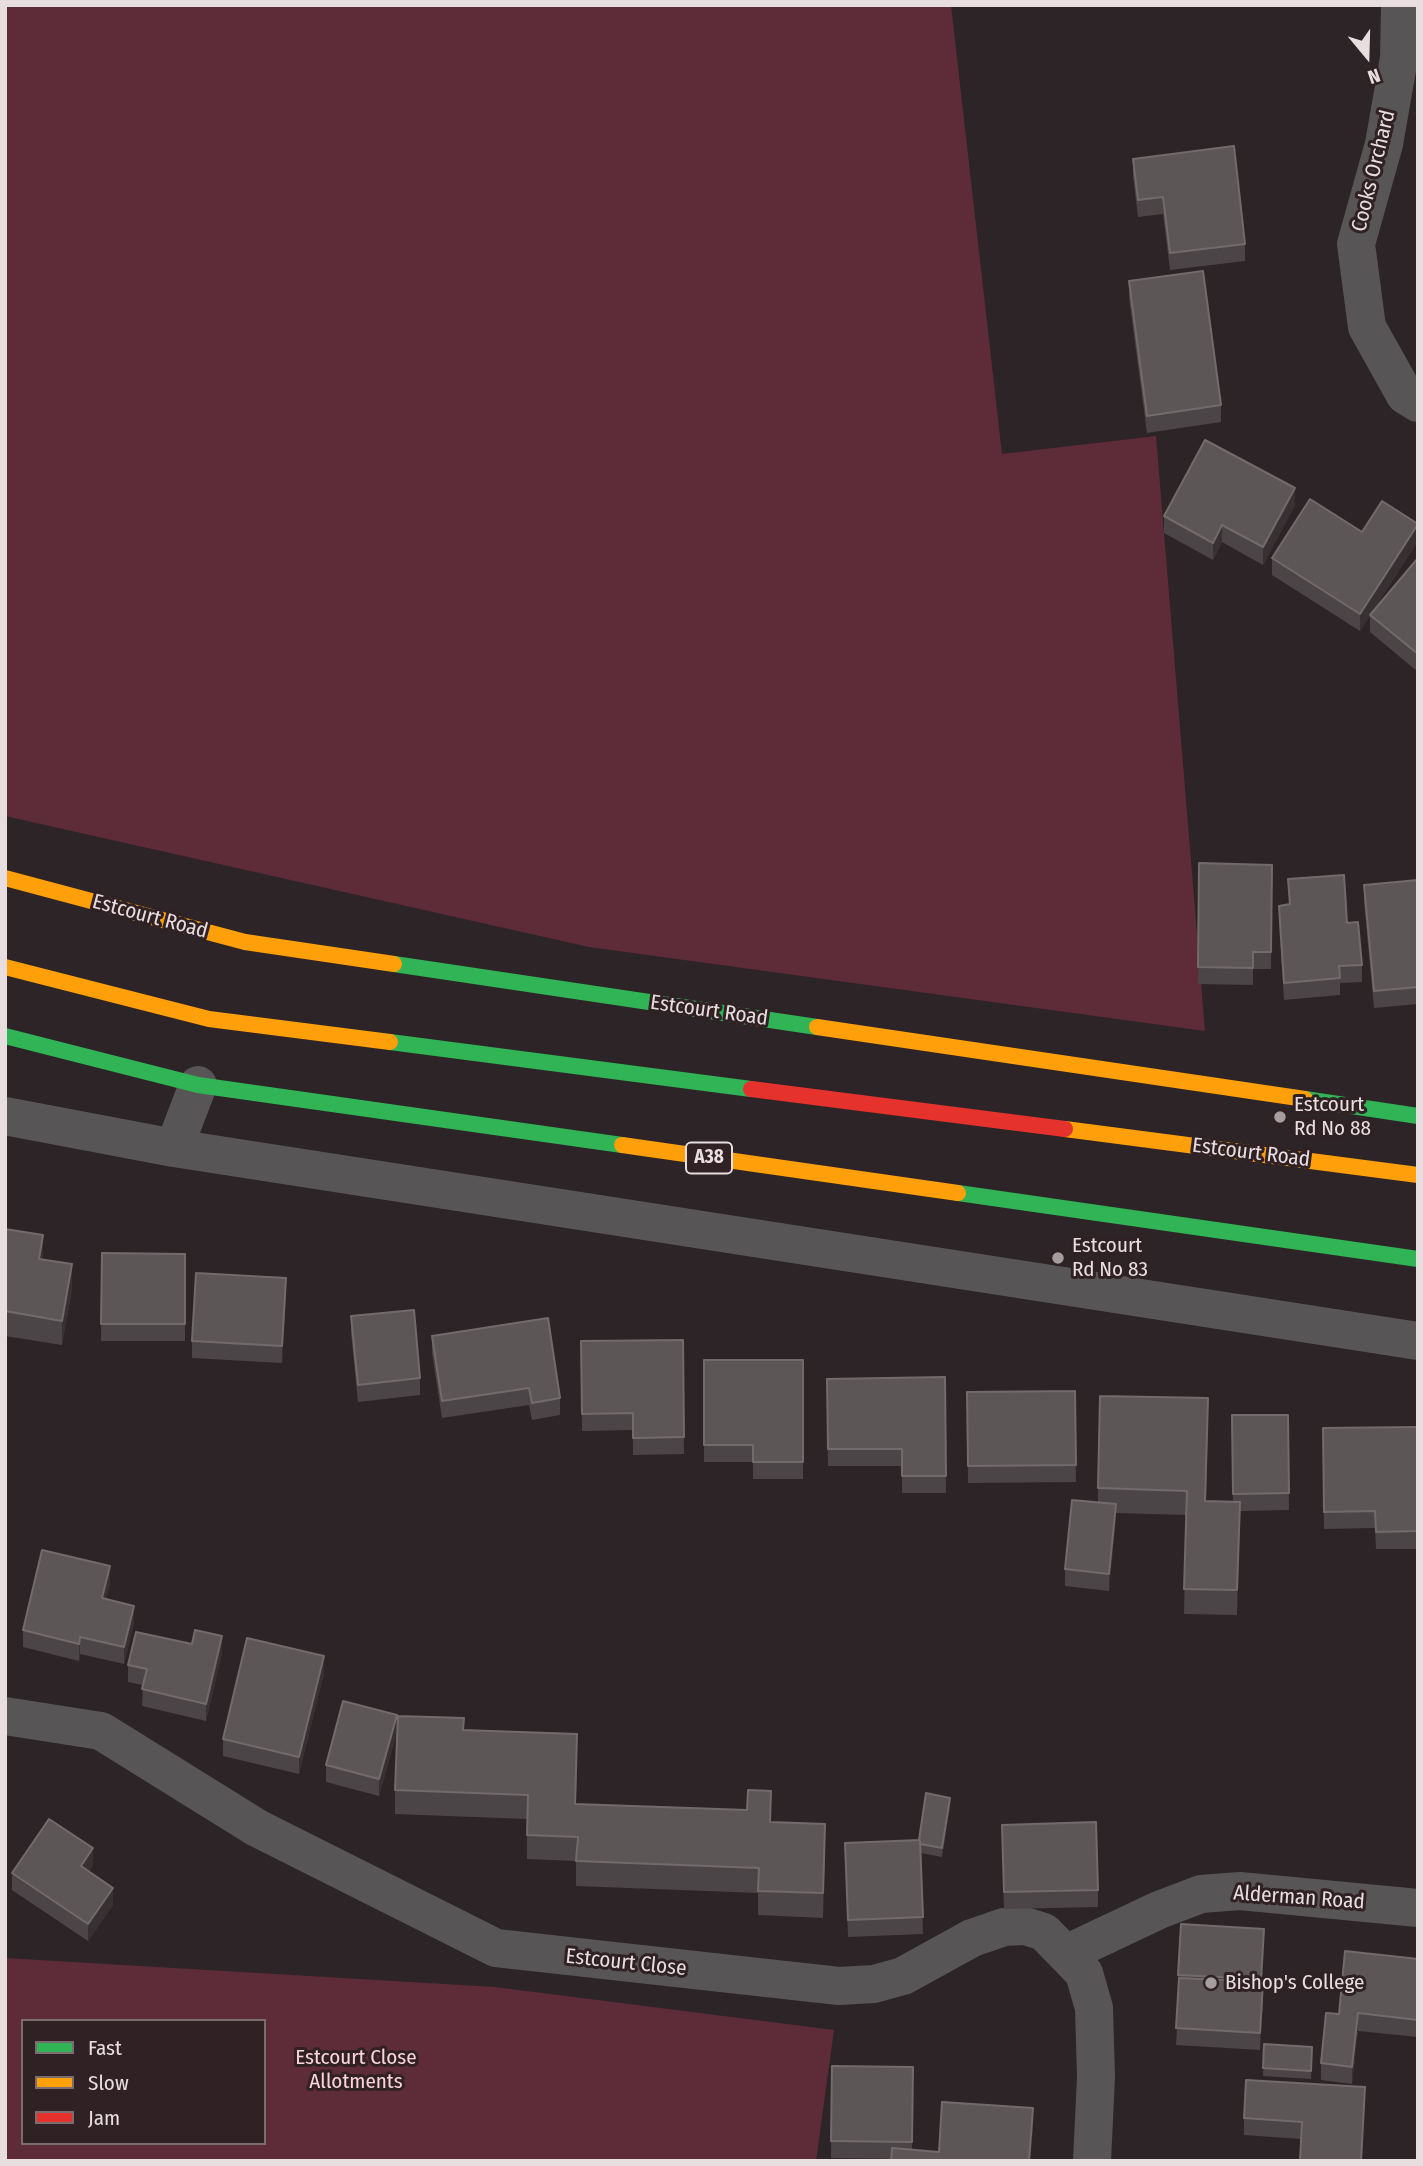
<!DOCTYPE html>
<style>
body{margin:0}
#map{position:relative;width:1423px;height:2166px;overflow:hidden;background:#2c2426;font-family:"Fira Sans Condensed",sans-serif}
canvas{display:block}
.frame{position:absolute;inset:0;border:7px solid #e8dee0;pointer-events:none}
.legend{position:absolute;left:21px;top:2019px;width:245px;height:126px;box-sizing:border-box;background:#302124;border:2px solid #7a6d6f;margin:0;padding:9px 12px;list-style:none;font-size:21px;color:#e8dee0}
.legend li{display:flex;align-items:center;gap:14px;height:35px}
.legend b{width:35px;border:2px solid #7a6d6f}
.north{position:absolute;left:1332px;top:21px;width:70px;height:70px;-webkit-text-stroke:5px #302124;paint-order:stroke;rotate:161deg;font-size:19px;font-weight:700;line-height:28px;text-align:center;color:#e8dee0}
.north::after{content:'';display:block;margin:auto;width:24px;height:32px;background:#e8dee0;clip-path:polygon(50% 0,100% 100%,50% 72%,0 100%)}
</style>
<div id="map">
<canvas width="1423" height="2166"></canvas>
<div class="frame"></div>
<ul class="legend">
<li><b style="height:9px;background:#30b455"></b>Fast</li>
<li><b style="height:9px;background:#ff9f0a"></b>Slow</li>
<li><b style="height:9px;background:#e5322d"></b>Jam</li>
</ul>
<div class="north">N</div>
</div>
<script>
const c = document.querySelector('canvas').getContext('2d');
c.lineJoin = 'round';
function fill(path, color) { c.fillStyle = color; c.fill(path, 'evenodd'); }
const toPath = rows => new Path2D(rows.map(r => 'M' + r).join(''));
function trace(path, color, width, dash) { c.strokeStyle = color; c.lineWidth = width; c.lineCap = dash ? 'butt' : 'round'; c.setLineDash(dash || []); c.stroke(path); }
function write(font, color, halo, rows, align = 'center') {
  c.font = font + ' "Fira Sans Condensed",sans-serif'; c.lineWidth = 6; c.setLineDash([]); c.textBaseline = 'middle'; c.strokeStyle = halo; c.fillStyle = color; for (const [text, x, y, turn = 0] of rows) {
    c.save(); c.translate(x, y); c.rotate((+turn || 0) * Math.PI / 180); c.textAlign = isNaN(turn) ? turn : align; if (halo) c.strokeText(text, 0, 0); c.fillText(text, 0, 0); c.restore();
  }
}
const green = toPath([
 [5,5,951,5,1002,454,1156,436,1205,1031,589,947,5,816],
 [5,1958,495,1987,834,2030,816,2161,5,2161],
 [23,2021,264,2021,264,2143,23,2143]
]);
const street = toPath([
 [1400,5,1399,58,1384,144,1356,244,1367,327,1405,395,1418,403],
 [5,1116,174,1148,1418,1341],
 [174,1148,198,1085],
 [5,1716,101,1731,257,1828,496,1948,839,1986,874,1984,903,1976,972,1938,1004,1927,1025,1926,1044,1932,1084,1973,1094,2008,1096,2077,1092,2161],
 [1068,1953,1159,1910,1201,1894,1240,1891,1418,1908]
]);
const fast = toPath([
 [394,964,817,1027],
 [5,1036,198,1085,622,1145],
 [390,1042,751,1089],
 [1305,1099,1418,1116],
 [958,1193,1418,1259]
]);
const slow = toPath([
 [5,878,245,942,394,964],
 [5,967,209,1019,390,1042],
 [817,1027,1305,1099],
 [1065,1129,1418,1175],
 [622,1145,958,1193]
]);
const jam = toPath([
 [751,1089,1065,1129]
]);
const wall = toPath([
 [1133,159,1245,244,1245,261,1170,270,1163,214,1138,217,1133,176],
 [1129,281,1221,405,1221,422,1147,433,1129,298],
 [1295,505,1263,565,1222,542,1213,560,1164,533,1164,516],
 [1362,532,1418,541,1360,631,1272,575,1272,558],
 [1418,558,1418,672,1370,632,1370,615],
 [1199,863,1272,865,1271,969,1253,969,1253,985,1198,984],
 [1288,879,1347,923,1362,965,1362,982,1340,983,1340,995,1284,1000,1279,923,1279,906,1289,905],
 [1418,880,1418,1004,1374,1008,1364,902,1364,885],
 [5,1229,43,1259,72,1289,62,1345,5,1336],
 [102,1253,185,1254,185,1341,101,1341],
 [286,1295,282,1363,192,1358,192,1341],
 [351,1316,420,1378,420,1395,358,1402,351,1333],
 [432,1336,560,1398,560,1415,532,1420,529,1405,442,1418,432,1353],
 [683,1340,684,1454,633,1455,633,1430,582,1431,581,1341],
 [704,1360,803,1360,803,1479,753,1479,753,1462,704,1462],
 [945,1377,946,1493,902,1493,902,1466,828,1466,827,1379],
 [1075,1391,1076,1482,968,1483,967,1392],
 [1232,1415,1288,1415,1289,1510,1240,1511,1237,1615,1184,1614,1186,1515,1116,1513,1109,1591,1065,1586,1065,1569,1098,1502,1098,1488,1208,1423,1206,1501,1233,1502],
 [1418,1427,1418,1549,1376,1549,1375,1528,1324,1529,1323,1428],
 [110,1583,106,1599,134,1623,124,1664,80,1654,79,1661,23,1647,23,1630],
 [222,1653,206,1721,142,1706,143,1685,128,1682,128,1665],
 [324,1673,299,1774,223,1756,223,1739],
 [464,1730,577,1759,576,1804,771,1822,825,1849,823,1918,758,1915,758,1893,576,1886,576,1861,527,1859,527,1819,395,1814,395,1790],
 [397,1732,379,1796,326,1782,326,1765],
 [950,1806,942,1857,921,1853,923,1934,848,1937,845,1843,919,1840],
 [1002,1842,1098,1890,1098,1907,1004,1909],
 [93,1865,89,1871,113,1905,88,1941,12,1890,12,1873],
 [1264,1946,1262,1982,1263,1999,1260,2050,1176,2045,1179,1992,1178,1975],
 [1418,1959,1418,2037,1358,2031,1352,2084,1321,2080,1321,2063,1339,2014],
 [1264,2044,1312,2047,1311,2079,1263,2076],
 [832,2066,913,2067,912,2150,939,2152,1033,2125,1030,2161,831,2158],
 [1365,2104,1301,2139,1244,2135,1244,2118]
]);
const shadedWall = toPath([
 [1295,488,1295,505,1263,565,1263,547],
 [1418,524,1418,541,1360,631,1360,614],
 [1222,525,1222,542,1213,560,1213,543],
 [43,1235,43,1260,39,1259],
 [72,1264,72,1289,62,1345,62,1321],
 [286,1278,286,1295,282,1363,282,1346],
 [1240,1502,1240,1527,1237,1615,1237,1590],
 [1116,1504,1116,1521,1109,1591,1109,1574],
 [110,1566,110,1583,102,1615,102,1598],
 [134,1606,134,1623,124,1664,124,1647],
 [222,1636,222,1653,206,1721,206,1704],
 [80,1637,80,1654,79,1661,79,1644],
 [324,1656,324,1673,299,1774,299,1757],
 [397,1715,397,1732,379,1796,379,1779],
 [577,1734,577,1759,575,1829,575,1804],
 [950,1798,950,1806,942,1857,942,1848],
 [825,1824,825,1849,823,1918,823,1893],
 [93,1848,93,1865,81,1883,81,1866],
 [113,1888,113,1905,88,1941,88,1924],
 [1264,1929,1264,1946,1261,1997,1261,1979],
 [1263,1982,1263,1999,1260,2050,1260,2033],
 [1358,2013,1358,2031,1352,2084,1352,2067],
 [1365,2087,1365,2104,1362,2161,1361,2161],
 [1033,2108,1033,2125,1030,2161,1029,2161]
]);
const building = toPath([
 [1234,146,1245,244,1170,253,1163,197,1138,200,1133,159,1234,146],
 [1203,271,1221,405,1147,416,1129,281,1203,271],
 [1205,440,1295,488,1263,547,1222,525,1213,543,1164,516,1205,440],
 [1310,499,1362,532,1382,501,1418,524,1360,614,1272,558,1310,499],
 [1418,558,1418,654,1370,615,1418,558],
 [1199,863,1272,865,1271,952,1253,952,1253,968,1198,967,1199,863],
 [1344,875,1347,923,1358,922,1362,965,1339,966,1340,978,1284,983,1279,906,1290,904,1288,879,1344,875],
 [1418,880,1418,987,1374,991,1364,885,1418,880],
 [5,1229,43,1235,39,1259,72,1264,62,1321,5,1311,5,1229],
 [102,1253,185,1254,185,1324,101,1324,102,1253],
 [196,1273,286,1278,282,1346,192,1341,196,1273],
 [414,1310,420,1378,358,1385,351,1316,414,1310],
 [548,1318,560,1398,532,1403,529,1388,442,1401,432,1336,548,1318],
 [683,1340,684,1437,633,1438,633,1413,582,1414,581,1341,683,1340],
 [704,1360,803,1360,803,1462,753,1462,753,1445,704,1445,704,1360],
 [945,1377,946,1476,902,1476,902,1449,828,1449,827,1379,945,1377],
 [1075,1391,1076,1465,968,1466,967,1392,1075,1391],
 [1100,1396,1208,1398,1205,1501,1240,1502,1237,1590,1184,1589,1187,1491,1098,1488,1100,1396],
 [1232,1415,1288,1415,1289,1493,1233,1494,1232,1415],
 [1418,1427,1418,1531,1376,1532,1375,1511,1324,1512,1323,1428,1418,1427],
 [1072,1500,1116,1504,1109,1574,1065,1569,1072,1500],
 [42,1550,110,1566,102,1598,134,1606,124,1647,80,1637,79,1644,23,1630,42,1550],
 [195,1630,222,1636,206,1704,142,1689,147,1669,128,1665,136,1632,192,1644,195,1630],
 [247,1638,324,1656,299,1757,223,1739,247,1638],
 [343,1701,397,1715,379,1779,326,1765,343,1701],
 [398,1716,464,1718,463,1730,577,1734,575,1804,747,1810,748,1790,771,1791,770,1822,825,1824,823,1893,758,1891,759,1868,576,1861,578,1837,527,1835,528,1795,395,1790,398,1716],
 [926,1793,950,1798,942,1848,920,1844,920,1840,919,1840,926,1793],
 [49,1819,93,1848,81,1866,113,1888,88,1924,12,1873,49,1819],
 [1096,1822,1098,1890,1004,1892,1002,1825,1096,1822],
 [920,1840,923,1917,848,1920,845,1843,920,1840],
 [1181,1924,1264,1929,1261,1979,1178,1975,1181,1924],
 [1345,1951,1418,1959,1418,2020,1358,2013,1352,2067,1321,2063,1326,2013,1339,2014,1345,1951],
 [1179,1978,1263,1982,1260,2033,1176,2028,1179,1978],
 [1264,2044,1312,2047,1311,2071,1263,2068,1264,2044],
 [832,2066,913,2067,912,2142,831,2141,832,2066],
 [1246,2080,1365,2087,1361,2161,1300,2161,1302,2122,1244,2118,1246,2080],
 [942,2102,1033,2108,1029,2161,891,2161,892,2148,939,2152,942,2102]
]);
const markers = [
 [1280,1117,7,"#a69d9f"],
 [1058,1258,7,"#a69d9f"],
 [1211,1983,7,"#a69d9f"]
];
const shields = [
 [709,1158,46]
];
const shieldNames = [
 ["A38",709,1158]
];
const streetNames = [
 ["Cooks Orchard",1374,171,-76],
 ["Estcourt Road",150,917,15],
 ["Estcourt Road",709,1011,8],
 ["Estcourt Road",1251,1153,7],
 ["Alderman Road",1299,1898,4],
 ["Estcourt Close",626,1963,6]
];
const poiNames = [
 ["Estcourt",1294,1105],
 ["Rd No 88",1294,1129],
 ["Estcourt",1072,1246],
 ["Rd No 83",1072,1270],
 ["Bishop's College",1225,1983]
];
const parkNames = [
 ["Estcourt Close",356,2058],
 ["Allotments",356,2082]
];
fill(green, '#5e2b39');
trace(street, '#585556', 38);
trace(fast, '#30b455', 16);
trace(slow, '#ff9f0a', 16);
trace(jam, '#e5322d', 16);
fill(wall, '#4c4547');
fill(shadedWall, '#383133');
fill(building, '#5d5657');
trace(building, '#726b6c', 2);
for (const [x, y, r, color] of markers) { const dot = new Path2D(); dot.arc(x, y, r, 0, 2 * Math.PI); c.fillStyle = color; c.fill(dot); trace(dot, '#302124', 2.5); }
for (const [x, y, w] of shields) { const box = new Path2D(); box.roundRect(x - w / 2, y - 15.5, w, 31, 5); c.fillStyle = '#302124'; c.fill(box); trace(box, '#e8dee0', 2); }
write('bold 19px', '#e8dee0', null, shieldNames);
write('21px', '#e8dee0', '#302124', streetNames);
write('21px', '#e8dee0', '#302124', poiNames, 'left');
write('21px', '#fcd3db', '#302124', parkNames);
</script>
